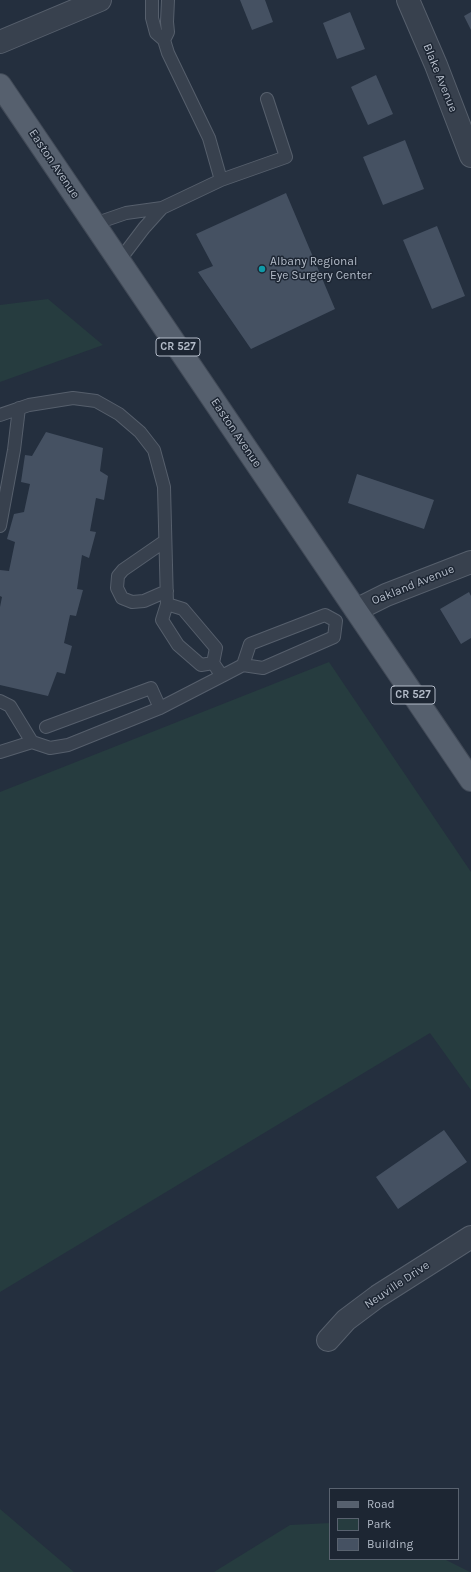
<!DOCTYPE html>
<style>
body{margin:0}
#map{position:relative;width:471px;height:1572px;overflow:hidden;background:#242f3e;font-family:Karla,sans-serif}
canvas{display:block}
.legend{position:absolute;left:329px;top:1488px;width:130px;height:72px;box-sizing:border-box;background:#1d2633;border:1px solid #59626f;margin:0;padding:5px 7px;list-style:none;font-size:12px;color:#b4bcc9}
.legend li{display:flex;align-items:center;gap:8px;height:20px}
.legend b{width:20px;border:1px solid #59626f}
</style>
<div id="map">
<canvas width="471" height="1572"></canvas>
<ul class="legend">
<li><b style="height:5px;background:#56606e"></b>Road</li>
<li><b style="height:11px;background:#263c3f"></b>Park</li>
<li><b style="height:11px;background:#455162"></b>Building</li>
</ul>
</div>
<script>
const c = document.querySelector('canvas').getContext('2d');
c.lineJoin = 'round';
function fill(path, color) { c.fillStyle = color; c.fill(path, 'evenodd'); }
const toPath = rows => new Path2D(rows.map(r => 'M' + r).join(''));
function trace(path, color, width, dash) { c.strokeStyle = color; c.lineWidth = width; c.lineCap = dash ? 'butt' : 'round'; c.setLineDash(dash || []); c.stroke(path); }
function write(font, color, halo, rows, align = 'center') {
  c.font = font + ' Karla,sans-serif'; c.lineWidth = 3; c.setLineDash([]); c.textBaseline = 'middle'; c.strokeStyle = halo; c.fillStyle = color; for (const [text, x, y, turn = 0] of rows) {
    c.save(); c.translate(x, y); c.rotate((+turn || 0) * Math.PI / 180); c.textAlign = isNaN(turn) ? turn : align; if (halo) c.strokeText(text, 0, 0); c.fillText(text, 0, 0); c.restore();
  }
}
const green = toPath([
 [48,299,103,345,0,382,0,305],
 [329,662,471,872,471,1090,430,1033,0,1292,0,792],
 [0,1509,74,1572,0,1572],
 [330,1523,330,1559,444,1559,470,1572,214,1572,290,1525]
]);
const building = toPath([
 [240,0,265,0,273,22,252,30],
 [350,12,365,49,337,59,323,23],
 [471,12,471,30,464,16],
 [376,75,393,114,368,125,351,87],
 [405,140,424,189,383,205,363,157],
 [286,193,335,309,251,349,198,272,213,266,196,234],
 [437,226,465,296,432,309,403,240],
 [46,432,103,448,100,471,108,476,104,500,96,498,90,531,96,532,89,558,82,555,77,589,83,590,76,616,70,615,64,643,72,646,65,674,57,672,48,696,0,685,0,607,2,597,0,596,0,570,9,571,15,542,7,539,14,514,24,512,30,484,21,482,25,455,32,456],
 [357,474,434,500,424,529,348,503],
 [469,592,471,596,471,638,461,644,440,609],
 [444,1130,467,1162,398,1209,376,1177]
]);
const service = toPath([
 [164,40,168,32,167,22,168,0],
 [221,180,286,157,267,99],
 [94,224,126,213,162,208,221,180,209,138,168,53,164,40,156,33,152,18,152,0],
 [119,261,144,228,162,208],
 [0,415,29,405,73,398,96,401,119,414,140,432,154,450,164,487,167,604,162,620,178,645,201,665,213,663],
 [0,526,14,450,19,408],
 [165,541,123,570,118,576,117,588,122,598,132,602,144,601,167,591],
 [167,604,183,609,216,648,213,663,222,676,243,665,263,668,334,637,336,621],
 [243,665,250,644,325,615,336,621],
 [0,701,10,706,32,742],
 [46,727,151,688,160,708],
 [0,752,32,742,50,748,68,745,160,708,222,676]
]);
const minor = toPath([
 [408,0,436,65,471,156],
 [0,42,100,0],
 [356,610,386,595,471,562],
 [328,1340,346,1320,378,1296,471,1237]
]);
const primary = toPath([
 [0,85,471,780]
]);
const markers = [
 [262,269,4,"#0f9aa8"]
];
const shields = [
 [178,347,44],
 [413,695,44]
];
const shieldNames = [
 ["CR 527",178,347],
 ["CR 527",413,695]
];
const streetNames = [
 ["Blake Avenue",440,78,68],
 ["Easton Avenue",54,164,56],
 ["Easton Avenue",236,433,56],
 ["Oakland Avenue",413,585,-22],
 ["Neuville Drive",397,1285,-34]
];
const poiNames = [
 ["Albany Regional",270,262],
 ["Eye Surgery Center",270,276]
];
fill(green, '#263c3f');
fill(building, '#455162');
trace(service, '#565f6c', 14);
trace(minor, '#565f6c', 24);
trace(primary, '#414a57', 24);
trace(service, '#38414e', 12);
trace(minor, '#38414e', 22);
trace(primary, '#56606e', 22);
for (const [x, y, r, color] of markers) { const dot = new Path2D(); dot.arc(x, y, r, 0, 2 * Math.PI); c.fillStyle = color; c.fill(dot); trace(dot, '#1d2633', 1.5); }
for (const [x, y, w] of shields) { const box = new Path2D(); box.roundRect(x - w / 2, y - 9, w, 18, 3); c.fillStyle = '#1d2633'; c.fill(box); trace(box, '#b4bcc9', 1); }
write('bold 11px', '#b4bcc9', null, shieldNames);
write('12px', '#b4bcc9', '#1d2633', streetNames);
write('12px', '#b4bcc9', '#1d2633', poiNames, 'left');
</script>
